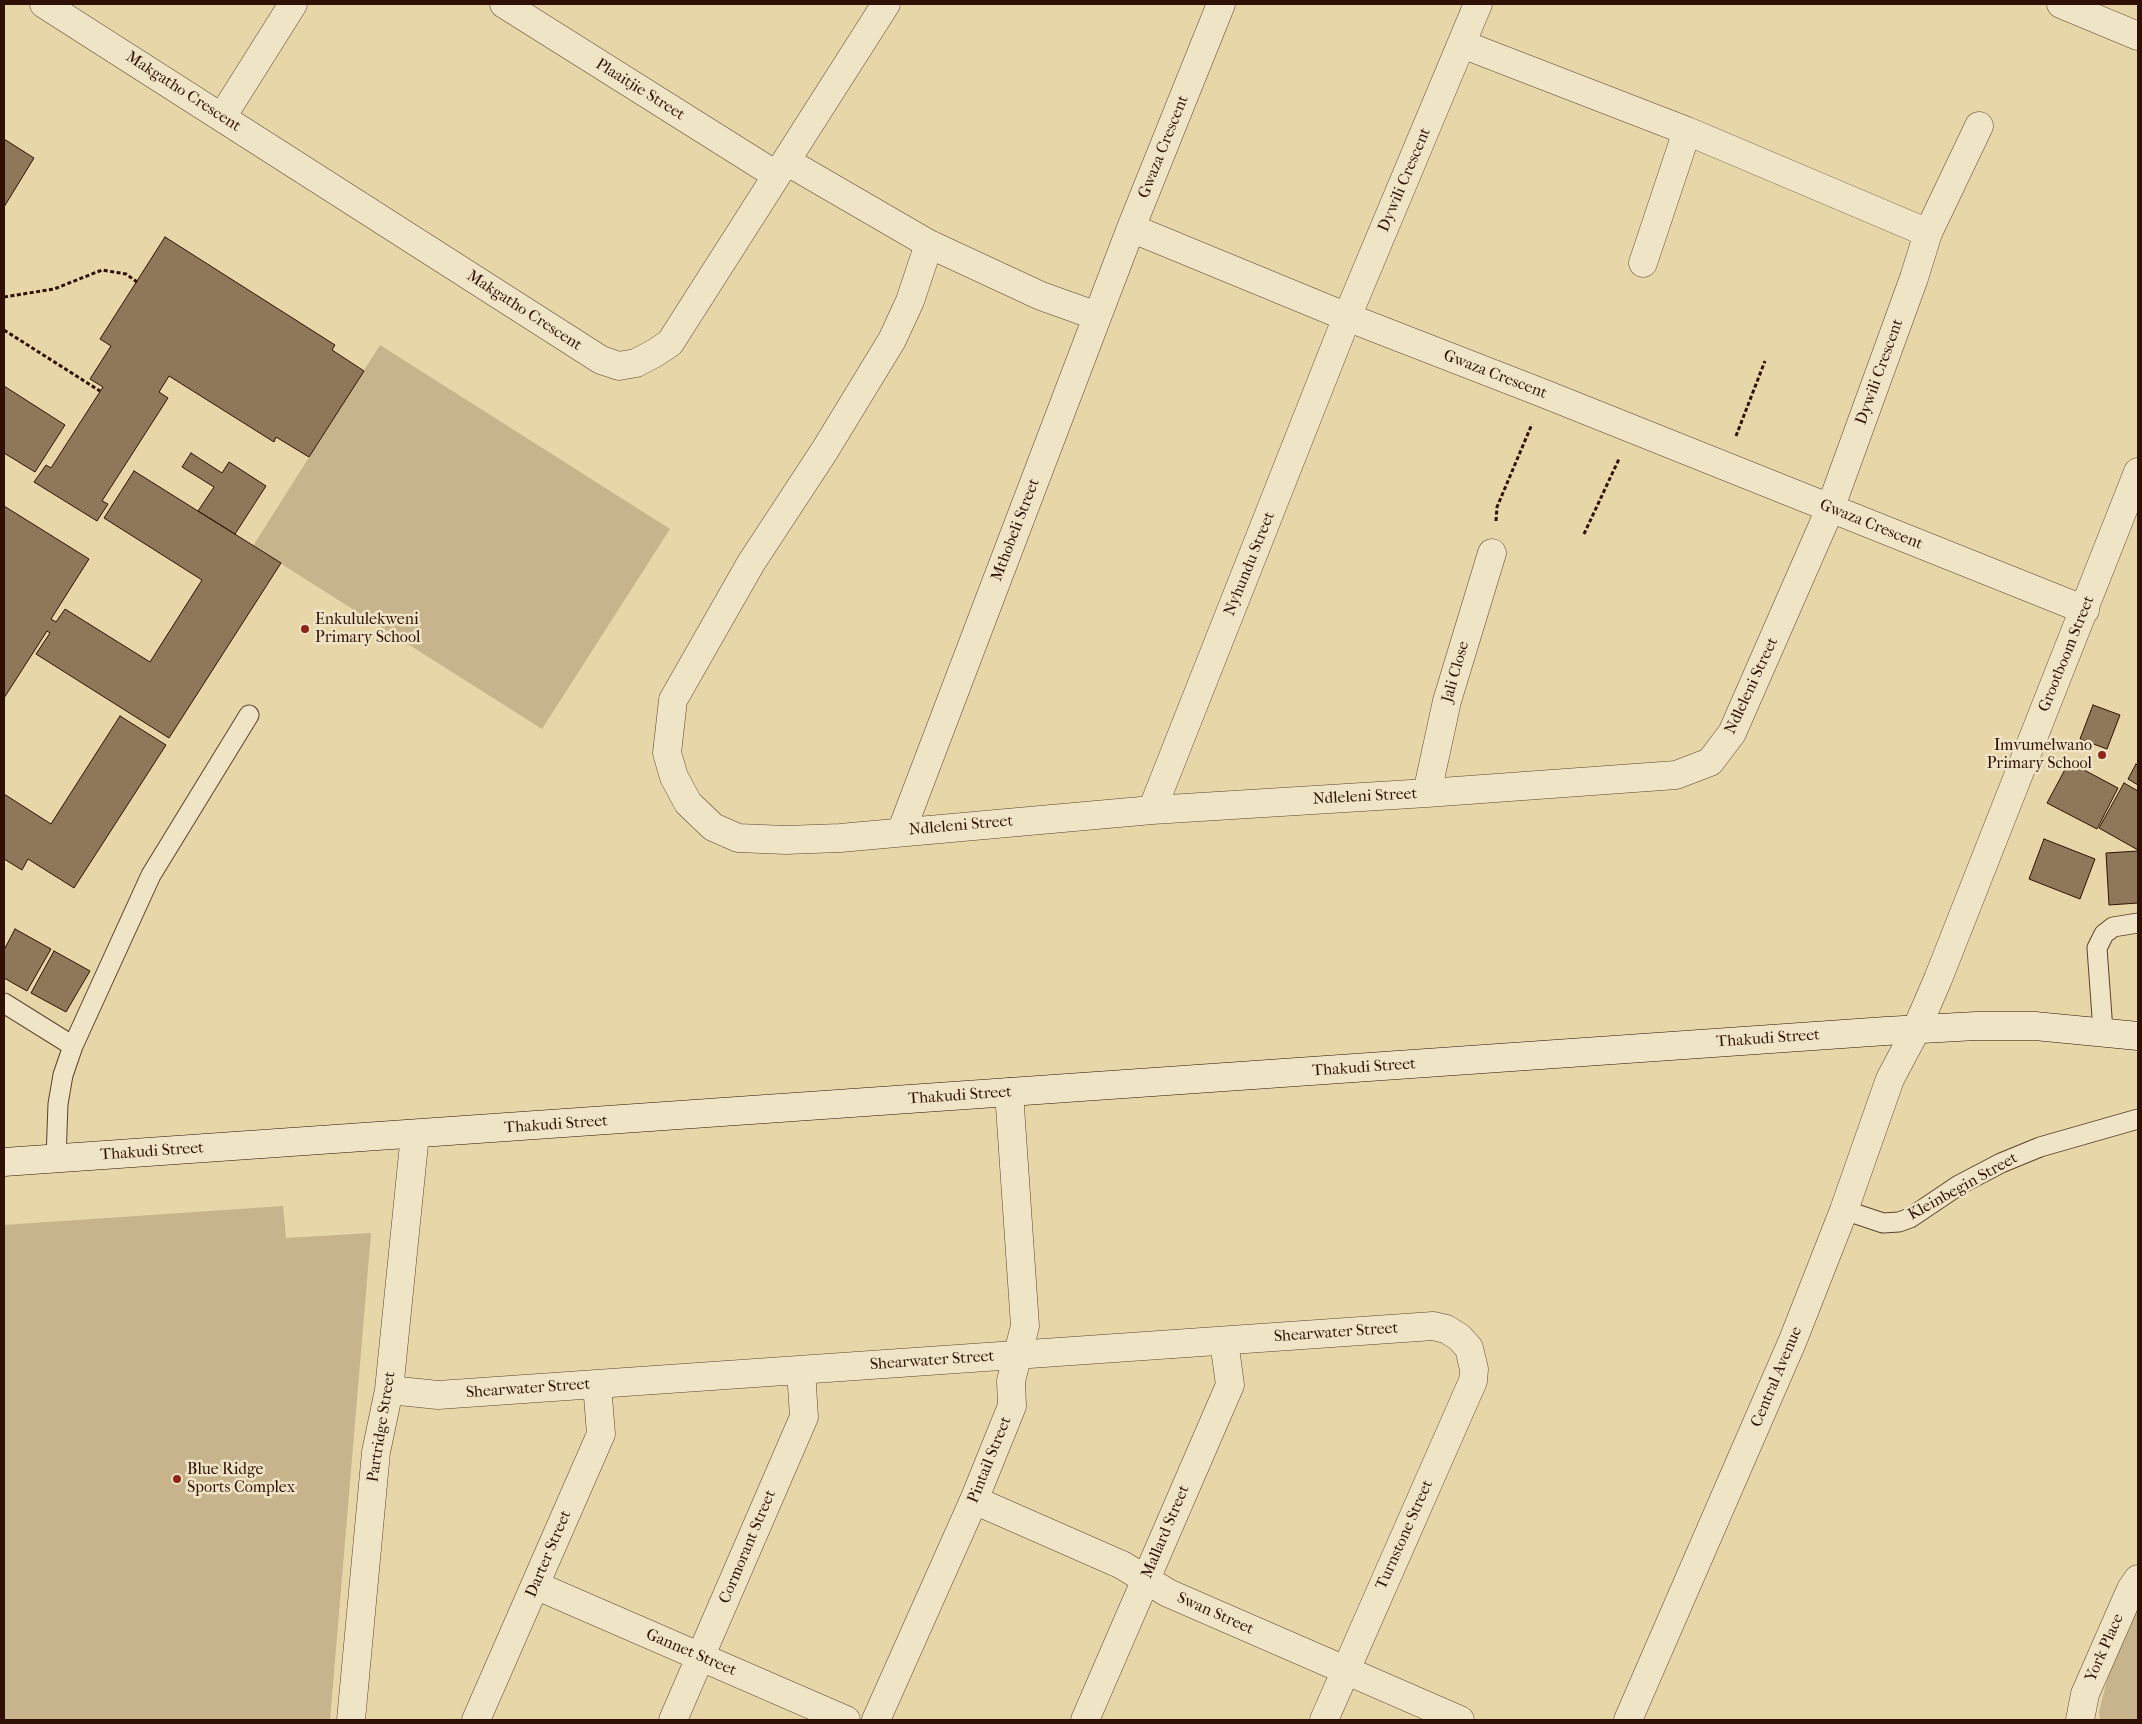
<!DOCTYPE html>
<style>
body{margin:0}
#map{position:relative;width:2142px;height:1724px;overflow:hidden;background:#e6d6a8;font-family:"IM FELL French Canon",serif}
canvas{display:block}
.frame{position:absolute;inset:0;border:5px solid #301004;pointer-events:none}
</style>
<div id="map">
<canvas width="2142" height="1724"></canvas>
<div class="frame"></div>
</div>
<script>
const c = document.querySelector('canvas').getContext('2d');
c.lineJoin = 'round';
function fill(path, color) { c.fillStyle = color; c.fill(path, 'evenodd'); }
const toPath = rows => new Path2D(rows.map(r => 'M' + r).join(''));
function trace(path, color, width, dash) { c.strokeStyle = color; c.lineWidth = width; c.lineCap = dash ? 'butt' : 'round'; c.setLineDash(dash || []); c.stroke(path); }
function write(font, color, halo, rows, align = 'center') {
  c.font = font + ' "IM FELL French Canon",serif'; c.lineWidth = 5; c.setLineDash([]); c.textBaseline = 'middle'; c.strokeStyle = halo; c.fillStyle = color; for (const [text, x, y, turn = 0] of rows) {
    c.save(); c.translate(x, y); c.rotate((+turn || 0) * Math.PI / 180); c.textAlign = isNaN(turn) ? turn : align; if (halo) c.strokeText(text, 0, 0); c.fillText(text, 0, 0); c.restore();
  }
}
const green = toPath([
 [380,345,670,529,542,729,253,546],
 [283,1206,286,1238,371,1233,330,1720,4,1720,4,1225],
 [2138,1606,2138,1720,2100,1720,2099,1712,2107,1680,2120,1644]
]);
const building = toPath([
 [4,139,34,158,4,207,4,139],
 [165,237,335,345,332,350,364,371,309,457,276,437,274,442,169,376,159,392,168,398,102,501,108,504,97,521,34,482,46,465,51,468,103,387,90,379,111,346,100,339,165,237],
 [4,386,65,425,35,472,4,453,4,386],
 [191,453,222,473,229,462,266,486,235,534,198,511,214,487,182,467,191,453],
 [134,471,281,563,169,738,36,654,50,633,47,631,4,698,4,506,89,559,51,619,56,622,65,609,150,662,202,580,104,518,134,471],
 [2093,705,2120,715,2107,749,2080,739,2093,705],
 [120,716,166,745,74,888,28,859,22,870,4,859,4,794,51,824,120,716],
 [2069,762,2118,788,2097,829,2047,803,2069,762],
 [2136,764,2138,766,2138,785,2128,779,2136,764],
 [2124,783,2138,791,2138,850,2099,828,2124,783],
 [2044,839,2095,859,2080,899,2029,879,2044,839],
 [2138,851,2138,903,2109,905,2106,853,2138,851],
 [15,929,51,949,27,991,4,978,4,950,15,929],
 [54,951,90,971,66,1012,31,993,54,951]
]);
const path = toPath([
 [4,297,54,289,102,270,126,274,137,282],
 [4,330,100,391],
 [1736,436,1765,361],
 [1496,521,1497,507,1532,424],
 [1584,534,1619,459]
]);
const lane = toPath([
 [4,1003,73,1046],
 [2103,1031,2097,948,2104,934,2113,927,2138,923],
 [56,1159,58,1104,63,1075,73,1046,151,875,249,715],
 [1844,1210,1883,1223,1899,1222,1910,1218,1959,1185,2001,1163,2040,1147,2138,1119]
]);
const street = toPath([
 [44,4,601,360,619,366,636,363,655,353,670,343,886,4],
 [504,4,776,175],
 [2061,4,2138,36],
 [222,117,293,4],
 [786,161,929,244,1041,296,1097,316],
 [1131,228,1347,317,1545,394,2085,610],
 [1928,233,1979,126],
 [929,244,910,301,892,340,825,450,751,563,673,700,667,753,674,777,688,803,713,827,738,838,786,840,840,838,1152,810,1427,793,1676,775,1710,762,1732,733,1830,509,1914,278,1928,233,1687,131,1462,44],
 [1643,263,1687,131],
 [1427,793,1447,701,1492,553],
 [1152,810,1347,317,1478,4],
 [901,832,1131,228,1221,4],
 [389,1390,438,1395,1433,1326,1446,1329,1459,1337,1469,1348,1474,1369,1473,1381,1324,1720],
 [974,1500,1122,1565,1168,1593,1460,1720],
 [535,1585,846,1720],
 [351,1720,376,1452,389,1390,415,1134],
 [476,1720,601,1434,597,1384],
 [673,1720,804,1417,801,1370],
 [876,1720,974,1500,1012,1406,1011,1381,1025,1326,1009,1092],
 [1085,1720,1230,1385,1224,1341],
 [1628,1720,1793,1340,1844,1210,1890,1079,1916,1030,1938,979,2138,472],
 [2080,1720,2085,1694,2131,1589,2138,1579]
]);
const secondary = toPath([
 [4,1162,1886,1031,1976,1026,2035,1026,2138,1036]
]);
const markers = [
 [305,629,5,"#8f2418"],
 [2102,755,5,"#8f2418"],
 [177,1479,5,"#8f2418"]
];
const streetNames = [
 ["Plaaitjie Street",640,90,32],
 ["Makgatho Crescent",183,92,33],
 ["Gwaza Crescent",1164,147,-68],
 ["Dywili Crescent",1405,180,-67],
 ["Makgatho Crescent",524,311,33],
 ["Dywili Crescent",1880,372,-70],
 ["Gwaza Crescent",1495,375,21],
 ["Gwaza Crescent",1871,525,22],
 ["Mthobeli Street",1016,530,-69],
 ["Nyhundu Street",1250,564,-68],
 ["Grootboom Street",2067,654,-68],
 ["Jali Close",1456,672,-74],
 ["Ndleleni Street",1752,686,-65],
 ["Ndleleni Street",1365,797,-3],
 ["Ndleleni Street",961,826,-5],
 ["Thakudi Street",1768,1039,-4],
 ["Thakudi Street",1364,1068,-4],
 ["Thakudi Street",960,1096,-4],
 ["Thakudi Street",556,1125,-4],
 ["Thakudi Street",152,1152,-4],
 ["Kleinbegin Street",1963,1187,-29],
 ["Shearwater Street",1336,1333,-4],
 ["Shearwater Street",932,1361,-4],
 ["Central Avenue",1777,1377,-67],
 ["Shearwater Street",528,1389,-4],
 ["Partridge Street",382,1427,-81],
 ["Pintail Street",990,1460,-68],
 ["Mallard Street",1166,1532,-67],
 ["Turnstone Street",1405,1535,-66],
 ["Cormorant Street",748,1547,-67],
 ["Darter Street",549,1554,-67],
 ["Swan Street",1215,1614,24],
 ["York Place",2105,1648,-66],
 ["Gannet Street",691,1653,23]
];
const poiNames = [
 ["Enkululekweni",315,620],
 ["Primary School",315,638],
 ["Imvumelwano",2092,746,"right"],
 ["Primary School",2092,764,"right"],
 ["Blue Ridge",187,1470],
 ["Sports Complex",187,1488]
];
fill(green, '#c7b48c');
fill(building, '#8f7759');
trace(building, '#301004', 1);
trace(lane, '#5e422d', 21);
trace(street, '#5e422d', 29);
trace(secondary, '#301004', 29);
trace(path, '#301004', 3, [4, 2.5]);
trace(lane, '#efe4c6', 19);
trace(street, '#efe4c6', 28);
trace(secondary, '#efe4c6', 28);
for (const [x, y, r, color] of markers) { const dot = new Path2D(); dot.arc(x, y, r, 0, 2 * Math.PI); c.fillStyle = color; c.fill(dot); trace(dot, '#efe4c6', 2); }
write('16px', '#301004', '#efe4c6', streetNames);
write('16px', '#301004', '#efe4c6', poiNames, 'left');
</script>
